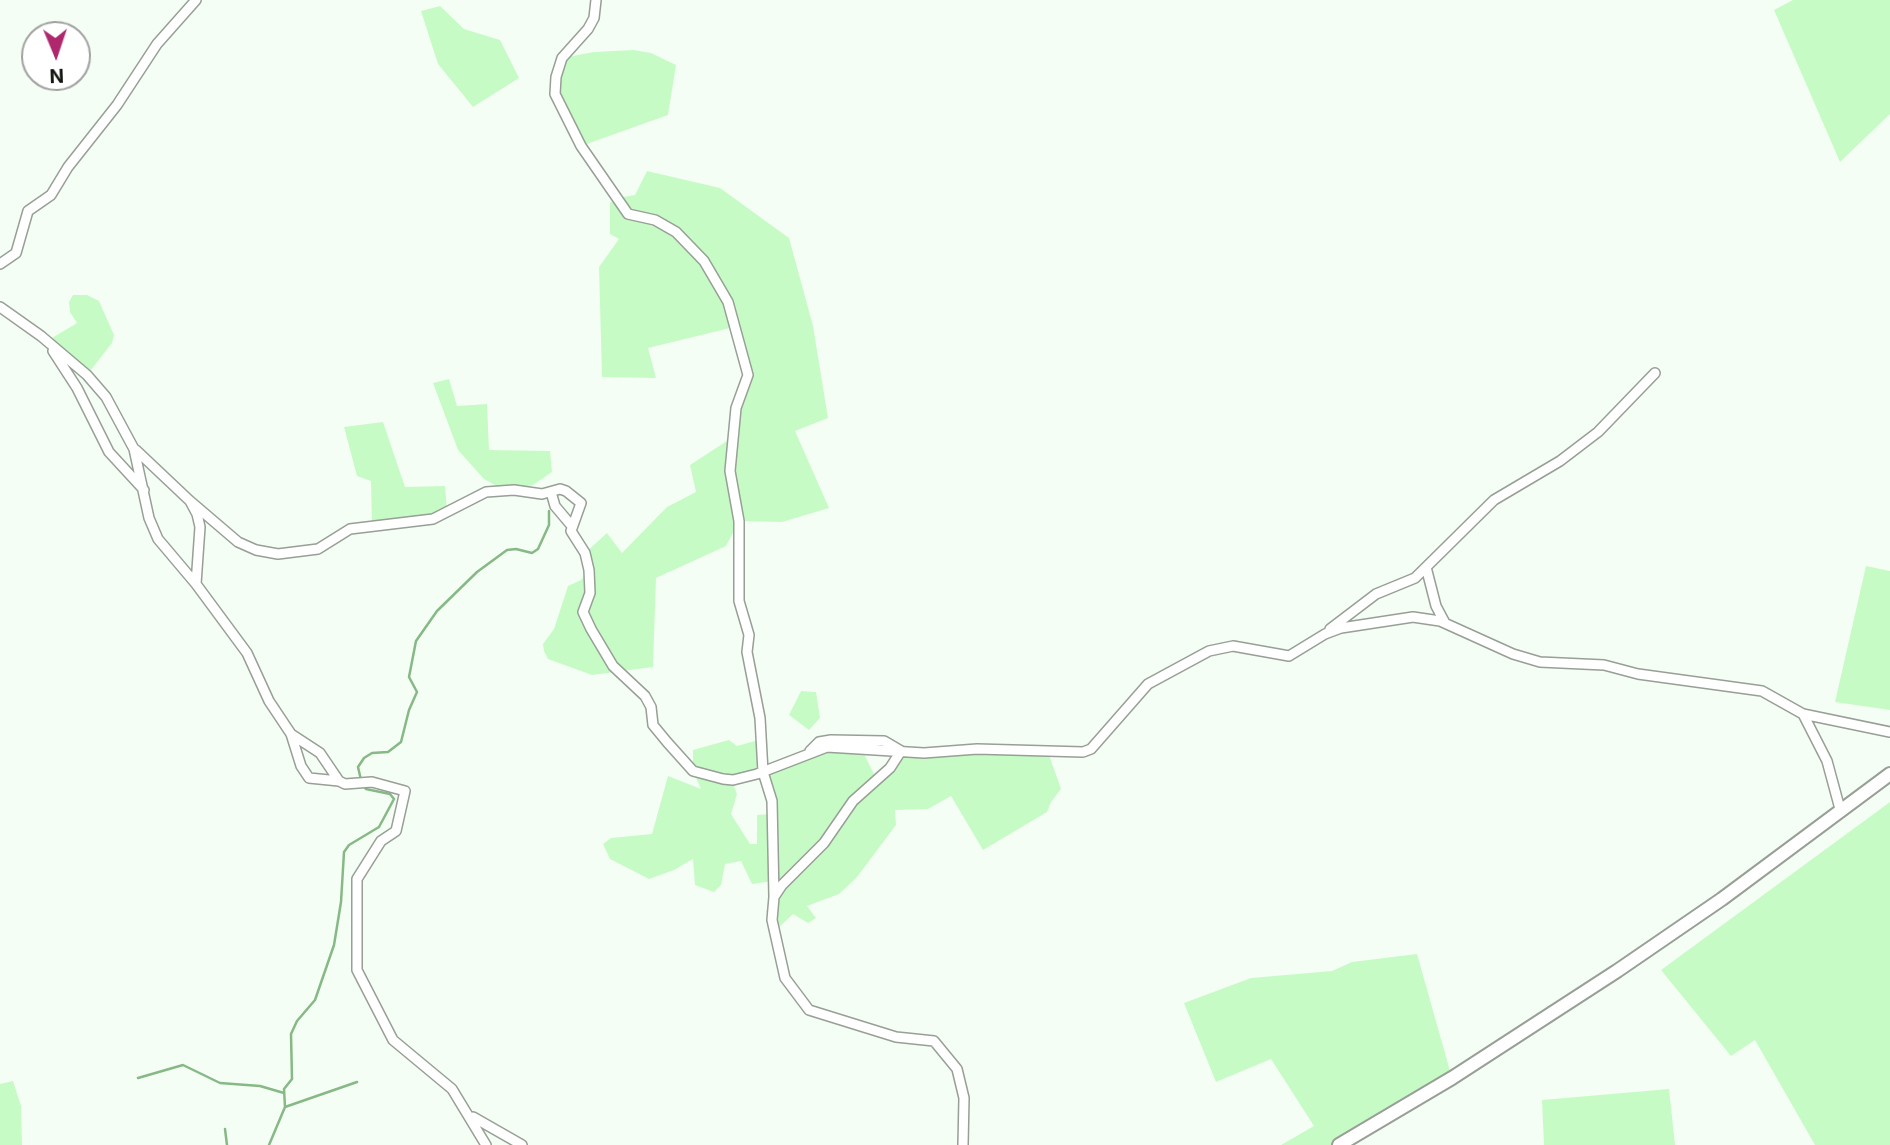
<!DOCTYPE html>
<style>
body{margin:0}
#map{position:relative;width:1890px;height:1145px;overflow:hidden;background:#f5fef4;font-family:Inter,sans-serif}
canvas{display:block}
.north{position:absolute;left:21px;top:21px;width:70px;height:70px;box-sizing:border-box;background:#fff;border:2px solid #a0a1a0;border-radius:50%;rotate:178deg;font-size:19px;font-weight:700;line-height:28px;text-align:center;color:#111411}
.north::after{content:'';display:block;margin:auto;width:24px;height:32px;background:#af286e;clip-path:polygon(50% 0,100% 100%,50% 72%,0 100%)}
</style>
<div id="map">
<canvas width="1890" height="1145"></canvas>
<div class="north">N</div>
</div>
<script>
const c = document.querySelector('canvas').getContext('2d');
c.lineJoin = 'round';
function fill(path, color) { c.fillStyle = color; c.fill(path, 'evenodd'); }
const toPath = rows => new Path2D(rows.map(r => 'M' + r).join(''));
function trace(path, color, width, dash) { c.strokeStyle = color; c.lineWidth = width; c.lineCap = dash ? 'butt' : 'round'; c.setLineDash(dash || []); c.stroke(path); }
const green = toPath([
 [1793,0,1890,0,1890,114,1840,162,1774,10],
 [440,6,464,29,500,40,519,78,473,107,438,64,421,11],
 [634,50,651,53,676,65,668,115,581,146,555,86,562,58,594,52],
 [647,171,720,188,789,238,813,326,828,418,795,431,829,508,782,522,739,521,726,546,656,578,653,667,592,675,548,659,544,651,543,644,554,629,568,586,581,580,589,570,585,553,607,533,622,553,667,507,696,492,690,465,733,437,747,381,734,327,648,348,656,378,602,377,599,267,619,239,610,234,610,203,617,198,635,195],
 [73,295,87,295,99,301,114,335,112,343,87,375,47,341,77,323,70,312,69,302],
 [449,379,457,406,487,404,489,450,550,451,552,472,533,485,514,490,504,490,484,479,458,450,433,383],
 [383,422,405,487,445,486,447,510,372,528,371,481,357,476,344,427],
 [1866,566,1890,571,1890,710,1835,702],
 [801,691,816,692,820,718,809,730,789,715],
 [762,739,766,768,814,752,861,748,876,778,901,751,1047,749,1061,789,1051,802,1047,812,983,850,951,796,928,809,895,810,896,825,857,877,839,894,807,906,816,918,808,923,793,914,776,930,766,911,771,908,773,881,752,884,741,861,725,864,721,885,714,892,695,885,693,859,674,870,649,879,610,859,603,844,611,838,652,834,668,776,701,789,693,771,693,750,729,740,737,746],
 [763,774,770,814,757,815,757,844,750,844,731,814,737,794,732,782],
 [1890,802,1890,1145,1815,1145,1755,1040,1731,1056,1661,970],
 [1417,954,1452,1078,1339,1145,1281,1145,1314,1126,1271,1059,1216,1082,1184,1003,1251,978,1332,971,1352,962],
 [13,1081,21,1106,22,1145,0,1145,0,1084],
 [1669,1089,1675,1145,1544,1145,1542,1100]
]);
const stream = toPath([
 [361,780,358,767,364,758,372,753,388,752,401,742,409,710,417,692,409,677,416,641,437,611,477,572,507,550,516,549,532,553,538,549,549,525,549,511],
 [138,1078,183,1065,220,1083,260,1086,284,1093],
 [285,1107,357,1082],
 [225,1129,227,1145],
 [269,1145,285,1107,284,1089,292,1079,291,1034,297,1021,315,1000,334,945,341,902,344,852,349,845,379,827,394,799,390,794,366,789,364,786]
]);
const minor = toPath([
 [596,0,594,18,588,29,562,58,556,77,555,94,581,146,628,214,655,220,676,232,704,261,728,302,748,375,736,408,730,471,739,521,739,601,749,635,747,652,760,718,763,772,772,801,774,897],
 [0,264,16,253,28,211,51,195,68,167,117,105,157,44,196,0],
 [0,307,41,336,87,375,106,397,134,449,149,518,158,539,196,584,247,653,269,701,291,734,320,753,339,781,345,784,372,782,405,791,396,831,381,841,357,879,357,970,393,1040,452,1089,486,1145],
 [53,351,77,388,109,452,144,490],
 [136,450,190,501,197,514,200,527,196,584],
 [551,492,555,506,571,525],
 [190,501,238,542,256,550,278,554,318,549,350,529,433,519,486,492,514,490,542,494,560,489,566,491,581,503,571,531,585,553,589,570,590,593,583,612,591,629,613,666,645,696,651,707,653,725,667,742,693,771,723,779,733,780,757,774,827,747,924,753,977,749,1083,752,1091,749,1148,684,1209,651,1233,646,1289,656,1325,634,1341,628,1413,617,1440,621,1513,654,1540,662,1604,665,1638,674,1762,691,1803,714,1890,732],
 [1426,567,1436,606,1445,623],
 [1330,629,1376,594,1415,578,1494,500,1560,461,1598,432,1655,373],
 [1803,714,1827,761,1840,809],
 [291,734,301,766,309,778,339,781],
 [810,751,819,742,831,740,884,741,901,751,890,768,853,801,824,843,782,885,774,897,772,920,785,978,809,1010,896,1037,934,1041,957,1069,964,1098,963,1145],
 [473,1117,522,1145]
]);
const secondary = toPath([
 [1339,1145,1452,1078,1617,971,1722,899,1890,774]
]);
fill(green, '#c7fbc6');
trace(stream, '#86b985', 2.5);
trace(minor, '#979f96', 12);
trace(secondary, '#979f96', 16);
trace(minor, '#fff', 9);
trace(secondary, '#fff', 12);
</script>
